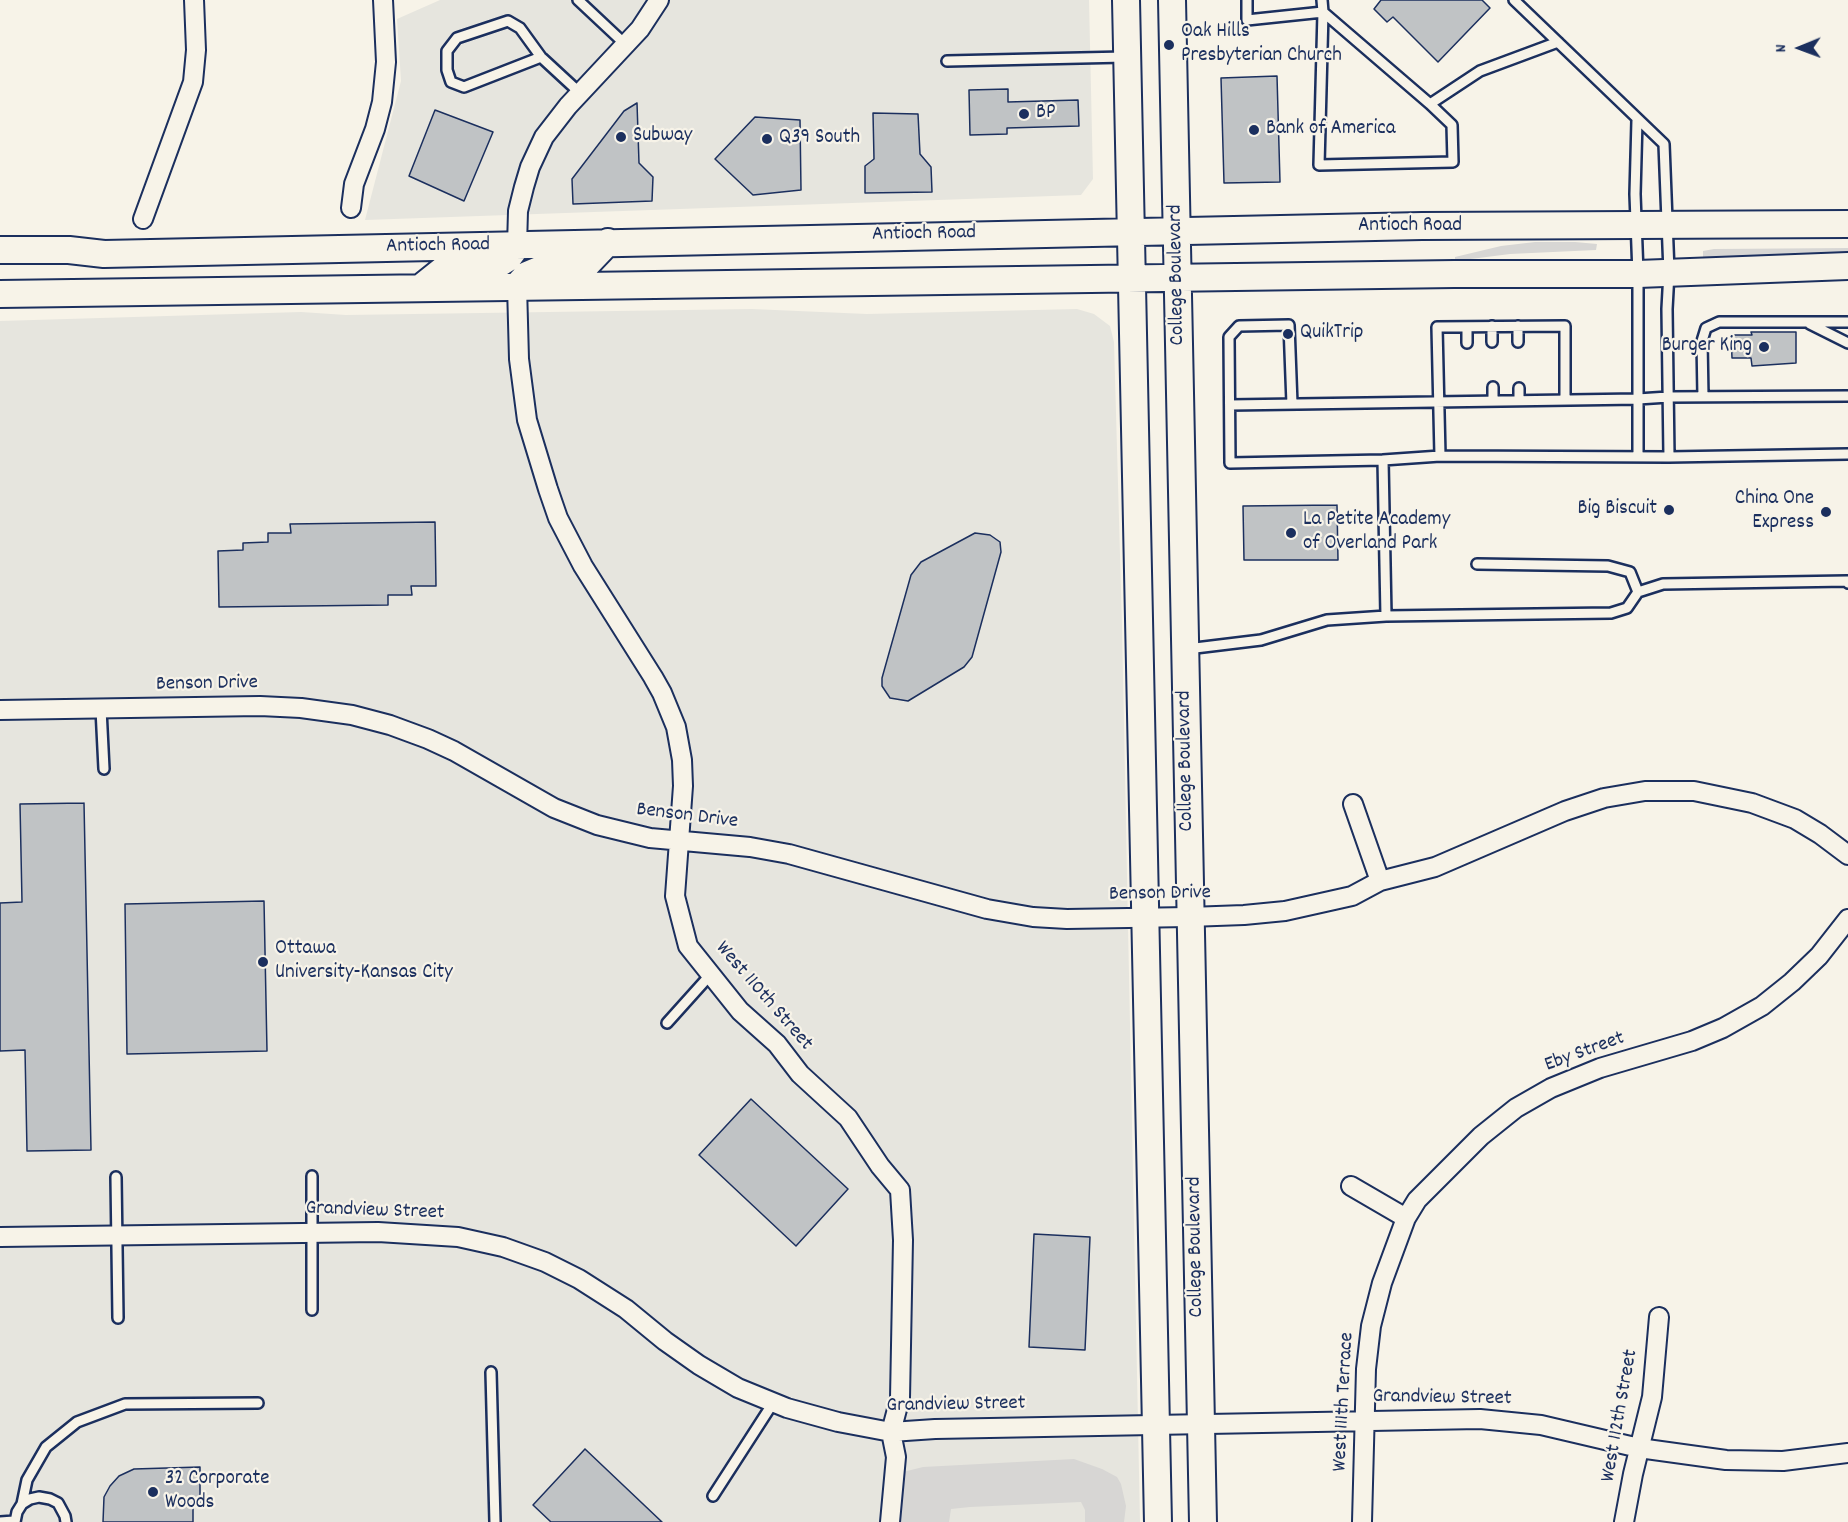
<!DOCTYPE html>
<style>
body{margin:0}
#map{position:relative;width:1848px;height:1522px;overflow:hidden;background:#f7f3e8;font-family:Dekko,sans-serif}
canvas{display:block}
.north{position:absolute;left:1770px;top:18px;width:60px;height:60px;-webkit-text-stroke:4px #f7f3e8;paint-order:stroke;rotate:269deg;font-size:16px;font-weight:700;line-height:24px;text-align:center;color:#1b2f5e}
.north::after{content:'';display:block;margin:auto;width:21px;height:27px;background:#1b2f5e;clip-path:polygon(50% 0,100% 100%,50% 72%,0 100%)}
</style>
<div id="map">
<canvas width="1848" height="1522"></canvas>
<div class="north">N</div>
</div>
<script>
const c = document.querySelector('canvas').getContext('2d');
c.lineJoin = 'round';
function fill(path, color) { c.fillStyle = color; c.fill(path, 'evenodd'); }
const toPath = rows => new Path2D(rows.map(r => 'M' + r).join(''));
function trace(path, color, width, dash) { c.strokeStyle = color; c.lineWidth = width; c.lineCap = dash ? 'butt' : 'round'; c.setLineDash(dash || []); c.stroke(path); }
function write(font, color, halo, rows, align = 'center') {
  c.font = font + ' Dekko,sans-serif'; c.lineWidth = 4.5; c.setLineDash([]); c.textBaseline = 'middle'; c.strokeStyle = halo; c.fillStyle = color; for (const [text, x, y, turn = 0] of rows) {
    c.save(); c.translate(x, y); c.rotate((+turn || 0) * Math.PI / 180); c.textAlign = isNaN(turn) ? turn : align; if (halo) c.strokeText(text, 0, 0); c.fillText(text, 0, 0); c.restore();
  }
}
const built = toPath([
 [440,0,1089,0,1093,179,1081,195,365,220,401,81,397,19],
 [752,309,867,314,1077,309,1094,314,1110,326,1114,342,1122,626,1140,1522,0,1522,0,321,301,312,346,315]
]);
const green = toPath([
 [1575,242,1597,244,1596,250,1510,254,1455,261,1455,257,1501,246,1535,242],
 [1848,248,1848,258,1703,257,1703,251,1714,249],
 [1074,1459,1102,1469,1117,1477,1121,1484,1126,1506,1124,1522,1085,1522,1085,1510,1081,1502,970,1507,951,1509,949,1522,899,1522,903,1472,923,1467]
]);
const building = toPath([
 [1381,0,1482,0,1490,8,1438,62,1393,17,1387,22,1374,9,1381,0],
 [1277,76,1280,182,1224,183,1221,78,1277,76],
 [1008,89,1008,102,1078,100,1079,126,1007,128,1007,134,970,135,969,90,1008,89],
 [637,103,639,163,653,177,652,201,573,204,572,179,624,111,637,103],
 [435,110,493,132,464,201,409,176,435,110],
 [873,113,918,114,920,154,931,167,932,192,865,193,865,166,874,159,873,113],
 [755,117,800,120,801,190,753,195,715,159,755,117],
 [1751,332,1796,332,1796,363,1752,366,1751,358,1732,358,1731,335,1752,335,1751,332],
 [1337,505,1338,560,1244,560,1243,506,1337,505],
 [435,522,436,586,411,586,412,595,388,595,388,605,219,607,218,551,243,550,243,543,268,542,268,533,291,533,290,524,435,522],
 [975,533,990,535,1000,542,1001,552,972,657,964,667,908,701,890,698,882,686,882,678,911,575,921,562,975,533],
 [84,803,91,1150,27,1151,25,1050,0,1051,0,903,22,902,20,804,84,803],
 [264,901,267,1051,127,1054,125,904,264,901],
 [751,1099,848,1189,796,1246,699,1155,751,1099],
 [1034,1234,1090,1237,1085,1350,1029,1347,1034,1234],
 [585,1449,662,1522,551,1522,533,1505,585,1449],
 [200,1467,200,1505,193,1506,193,1522,103,1522,104,1497,110,1486,119,1476,134,1469,200,1467]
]);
const service = toPath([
 [578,0,626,45],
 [1247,0,1247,20,1323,12,1319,165,1453,162,1452,125,1430,104,1480,71,1558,42],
 [1322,0,1323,12,1430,104],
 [1514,0,1664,144,1669,272,1667,309,1669,457],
 [541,57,464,87,451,82,447,70,447,51,457,38,508,21,520,28,541,57,580,93],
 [947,61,1125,57],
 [1637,120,1635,194,1638,274,1638,456],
 [1810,324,1848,343],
 [1492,326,1492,342],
 [1467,327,1467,343],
 [1518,342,1518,326],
 [1493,387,1493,400],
 [1519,388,1519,400],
 [1703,397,1702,341,1706,328,1719,322,1848,322],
 [1292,404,1289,325,1239,326,1229,337,1230,463,1383,460],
 [1230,405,1638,399,1668,397,1848,396],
 [1440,456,1437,327,1565,326,1565,399],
 [1638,592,1663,584,1847,581,1848,583],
 [1386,616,1383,460,1440,456,1669,457,1848,454],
 [1187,649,1261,640,1327,620,1386,616,1611,613,1627,608,1638,592,1630,572,1608,566,1477,564],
 [101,709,104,769],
 [667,1023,711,974],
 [312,1176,312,1310],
 [116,1177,118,1318],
 [491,1372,495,1522],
 [713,1496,773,1403],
 [22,1504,27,1480,46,1447,77,1422,125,1404,258,1403],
 [0,1522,14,1521],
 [15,1522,17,1512,22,1504,30,1499,39,1497,50,1499,58,1503,65,1516,66,1522]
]);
const minor = toPath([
 [351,208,354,184,375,129,382,102,386,62,383,0],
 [143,219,193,82,196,50,194,0],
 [517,246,518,211,524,187,530,167,544,137,568,106,640,29,659,0],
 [517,286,519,359,527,420,548,489,558,518,583,566,653,677,662,693,676,727,682,760,683,786,675,896,688,946,740,1011,777,1044,800,1074,848,1118,880,1166,900,1190,903,1240,900,1398,891,1432,896,1457,890,1522],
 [0,710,260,706,301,708,352,715,390,725,428,739,454,751,554,808,597,825,650,838,750,847,789,854,987,909,1033,917,1067,919,1189,917,1244,915,1285,911,1352,896,1380,881,1435,867,1565,811,1604,798,1645,791,1694,791,1752,803,1795,819,1820,834,1848,855],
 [1353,804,1380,881],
 [1351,1186,1406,1218],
 [0,1237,378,1232,458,1237,503,1247,545,1262,579,1279,626,1309,665,1341,699,1365,738,1388,787,1408,838,1422,891,1432,935,1429,1480,1419,1541,1425,1639,1448,1726,1460,1783,1461,1848,1453],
 [1362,1522,1366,1369,1371,1326,1382,1283,1406,1218,1417,1200,1481,1136,1516,1108,1551,1088,1600,1068,1692,1041,1723,1028,1762,1006,1792,982,1819,956,1848,919],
 [1624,1522,1633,1474,1652,1397,1659,1317]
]);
const secondary = toPath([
 [1126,0,1158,1522],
 [1172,0,1203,1522],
 [0,250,69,250,104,254,1422,226,1848,224],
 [423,286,443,270,497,265,508,258,517,246],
 [517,286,527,275,546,267,588,263,608,242],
 [0,294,1454,274,1638,274,1848,266]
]);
const markers = [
 [1169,45,6,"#1b2f5e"],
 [1024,114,6,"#1b2f5e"],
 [1254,130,6,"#1b2f5e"],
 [621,137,6,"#1b2f5e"],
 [767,139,6,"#1b2f5e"],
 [1288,334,6,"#1b2f5e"],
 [1764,347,6,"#1b2f5e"],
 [1669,510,6,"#1b2f5e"],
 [1826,512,6,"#1b2f5e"],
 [1291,533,6,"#1b2f5e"],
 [263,962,6,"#1b2f5e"],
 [153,1492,6,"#1b2f5e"]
];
const poiNames = [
 ["Oak Hills",1181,33],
 ["Presbyterian Church",1181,57],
 ["BP",1036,114],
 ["Bank of America",1266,130],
 ["Subway",633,137],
 ["Q39 South",779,139],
 ["QuikTrip",1300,334],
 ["Burger King",1752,347,"right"],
 ["China One",1814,500,"right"],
 ["Express",1814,524,"right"],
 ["Big Biscuit",1657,510,"right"],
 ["La Petite Academy",1303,521],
 ["of Overland Park",1303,545],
 ["Ottawa",275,950],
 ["University-Kansas City",275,974],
 ["32 Corporate",165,1480],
 ["Woods",165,1504]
];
const streetNames = [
 ["Antioch Road",1410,227],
 ["Antioch Road",924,235,-1],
 ["Antioch Road",438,247,-1],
 ["College Boulevard",1178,275,-91],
 ["Benson Drive",207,685,-1],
 ["College Boulevard",1187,761,-91],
 ["Benson Drive",687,817,7],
 ["Benson Drive",1160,895,-1],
 ["West 110th Street",763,997,49],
 ["Eby Street",1585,1053,-20],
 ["Grandview Street",375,1212,2],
 ["College Boulevard",1197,1247,-91],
 ["Grandview Street",1442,1399,1],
 ["West 111th Terrace",1345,1402,-87],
 ["Grandview Street",956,1406,-1],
 ["West 112th Street",1621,1416,-80]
];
fill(built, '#e6e5de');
fill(green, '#d7d6d4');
fill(building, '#c0c3c5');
trace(building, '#1b2f5e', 1.5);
trace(service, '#1b2f5e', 14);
trace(minor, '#1b2f5e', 22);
trace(secondary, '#1b2f5e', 30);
trace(service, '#f7f3e8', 9);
trace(minor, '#f7f3e8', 18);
trace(secondary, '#f7f3e8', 26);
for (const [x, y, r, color] of markers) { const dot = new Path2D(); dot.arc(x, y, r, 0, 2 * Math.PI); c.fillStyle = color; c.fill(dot); trace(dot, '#f7f3e8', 2); }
write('21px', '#1b2f5e', '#f7f3e8', poiNames, 'left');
write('21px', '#1b2f5e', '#f7f3e8', streetNames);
</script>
